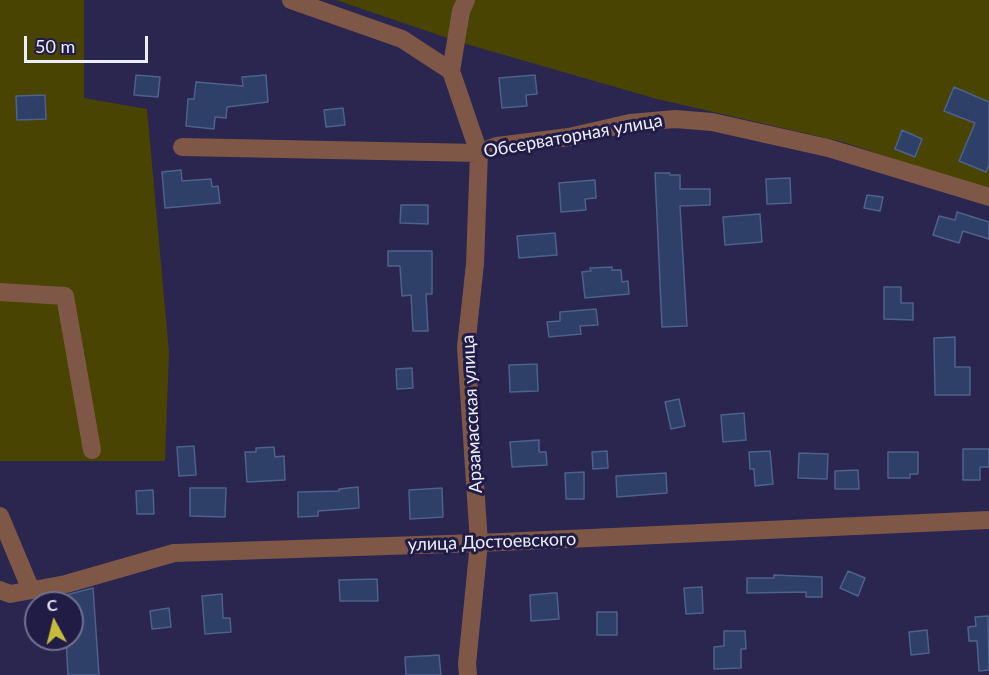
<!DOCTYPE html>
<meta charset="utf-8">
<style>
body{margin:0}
#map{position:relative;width:989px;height:675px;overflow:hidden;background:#2a2650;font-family:Lato,sans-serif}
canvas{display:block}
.north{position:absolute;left:24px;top:591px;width:60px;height:60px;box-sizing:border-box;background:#211c45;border:2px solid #72708f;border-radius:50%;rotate:353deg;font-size:16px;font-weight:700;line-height:24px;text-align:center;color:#ecedfd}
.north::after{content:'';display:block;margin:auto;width:21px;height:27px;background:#c6bc3c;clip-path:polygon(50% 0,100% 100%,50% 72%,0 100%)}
.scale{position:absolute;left:24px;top:36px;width:124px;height:27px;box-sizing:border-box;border:3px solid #ecedfd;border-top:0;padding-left:8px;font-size:18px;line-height:21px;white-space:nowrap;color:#ecedfd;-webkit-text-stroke:4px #211c45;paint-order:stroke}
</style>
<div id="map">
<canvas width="989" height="675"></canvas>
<div class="north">С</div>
<div class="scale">50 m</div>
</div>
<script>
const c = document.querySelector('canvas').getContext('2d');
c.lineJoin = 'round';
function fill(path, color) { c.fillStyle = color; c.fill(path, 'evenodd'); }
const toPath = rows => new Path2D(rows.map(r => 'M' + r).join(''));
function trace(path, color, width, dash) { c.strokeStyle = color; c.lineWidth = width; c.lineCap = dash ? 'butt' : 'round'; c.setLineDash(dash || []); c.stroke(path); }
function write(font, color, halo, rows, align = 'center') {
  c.font = font + ' Lato,sans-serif'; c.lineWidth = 6; c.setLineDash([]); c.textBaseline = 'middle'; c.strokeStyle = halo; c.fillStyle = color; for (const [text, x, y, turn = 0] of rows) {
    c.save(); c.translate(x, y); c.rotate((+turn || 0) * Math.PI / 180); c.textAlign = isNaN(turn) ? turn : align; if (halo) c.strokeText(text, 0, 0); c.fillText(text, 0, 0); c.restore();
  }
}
const green = toPath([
 [0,0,84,0,84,98,147,109,169,352,165,461,0,461],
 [336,0,989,0,989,191,843,142,657,99,459,42]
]);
const building = toPath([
 [136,75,160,77,158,97,134,95,136,75],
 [266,75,268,102,227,107,226,118,215,117,214,129,186,126,188,99,194,99,196,82,243,86,242,77,266,75],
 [535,75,537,94,526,95,527,106,502,108,499,78,535,75],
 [954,87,989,102,989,165,986,172,959,161,975,123,944,111,954,87],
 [45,95,46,119,17,120,16,96,45,95],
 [343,108,345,125,326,127,324,110,343,108],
 [902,130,922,139,915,157,895,149,902,130],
 [181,170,182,181,211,179,212,187,218,186,220,203,165,208,162,172,181,170],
 [655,173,670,173,670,175,680,175,680,189,710,189,710,205,680,206,687,326,662,327,655,173],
 [790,178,791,203,767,204,766,179,790,178],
 [595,180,596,198,585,199,586,210,561,212,559,183,595,180],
 [867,195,883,197,880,211,864,208,867,195],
 [401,205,428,205,428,224,400,223,401,205],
 [957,212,989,222,989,239,963,231,959,243,933,235,939,216,955,220,957,212],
 [760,214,762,242,725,245,723,217,760,214],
 [555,233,557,255,519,258,517,236,555,233],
 [388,251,432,251,432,294,426,294,428,331,413,331,411,295,402,296,400,266,388,266,388,251],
 [612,267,612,270,621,270,622,282,628,281,629,294,585,298,582,272,591,271,590,268,612,267],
 [884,287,901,287,901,303,913,303,913,320,884,319,884,287],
 [596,309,598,325,580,326,581,334,549,337,547,322,560,321,560,312,596,309],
 [955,337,955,367,970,367,970,395,935,395,934,338,955,337],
 [537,364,538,391,510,392,509,365,537,364],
 [412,368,413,388,397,389,396,369,412,368],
 [679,399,685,426,671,429,665,402,679,399],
 [744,413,746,440,723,442,721,415,744,413],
 [539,440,539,452,546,452,547,465,512,467,510,442,539,440],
 [194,446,196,475,179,476,177,447,194,446],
 [274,447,275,457,284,456,285,480,247,482,245,452,256,452,256,448,274,447],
 [963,449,989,449,989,467,980,467,980,480,963,480,963,449],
 [607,451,608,468,593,469,592,452,607,451],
 [770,451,773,484,755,486,754,469,750,469,749,452,770,451],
 [888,452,918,452,918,474,910,474,910,478,888,478,888,452],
 [799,453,828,454,827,479,798,478,799,453],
 [858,470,859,489,835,489,835,471,858,470],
 [584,472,584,499,566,499,565,473,584,472],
 [666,473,667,493,617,497,616,476,666,473],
 [358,487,359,508,318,511,318,516,298,517,298,492,339,491,339,489,358,487],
 [190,488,226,488,225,517,190,516,190,488],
 [442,488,443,517,410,519,409,490,442,488],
 [153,490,154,514,137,514,136,491,153,490],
 [848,571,865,578,858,596,840,588,848,571],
 [774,575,822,577,822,597,806,597,806,592,747,593,747,578,774,578,774,575],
 [377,579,378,601,340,601,339,580,377,579],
 [702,587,703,613,686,614,684,588,702,587],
 [93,588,99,675,68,675,66,639,72,639,72,603,63,603,62,596,93,588],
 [553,593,557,593,559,619,531,621,530,595,553,593],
 [222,594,223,618,230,618,231,632,205,634,202,596,222,594],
 [169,608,171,627,152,629,150,611,169,608],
 [597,612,617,612,617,635,597,635,597,612],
 [988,616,989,670,979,671,977,641,969,641,968,627,976,626,975,617,988,616],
 [927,630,929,653,911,655,909,632,927,630],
 [724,631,745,631,746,649,741,649,741,668,714,669,714,647,724,646,724,631],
 [439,655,441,675,406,675,405,657,439,655]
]);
const minor = toPath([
 [291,0,402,39,451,71,479,153,475,264,466,347,479,543,467,664,468,675],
 [451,71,461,11,466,0],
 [182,147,479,153,497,146,569,137,630,123,675,119,712,122,828,148,989,197],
 [0,292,65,296,92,450],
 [0,516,31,590],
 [0,590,10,594,66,584,174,553,479,543,989,520]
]);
const streetNames = [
 ["Обсерваторная улица",573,136,-10],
 ["Арзамасская улица",472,414,-93],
 ["улица Достоевского",492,542,-2]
];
fill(green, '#494402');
fill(building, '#2e4068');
trace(building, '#4d618b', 1.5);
trace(minor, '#7e5746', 18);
write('18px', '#ecedfd', '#211c45', streetNames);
</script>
